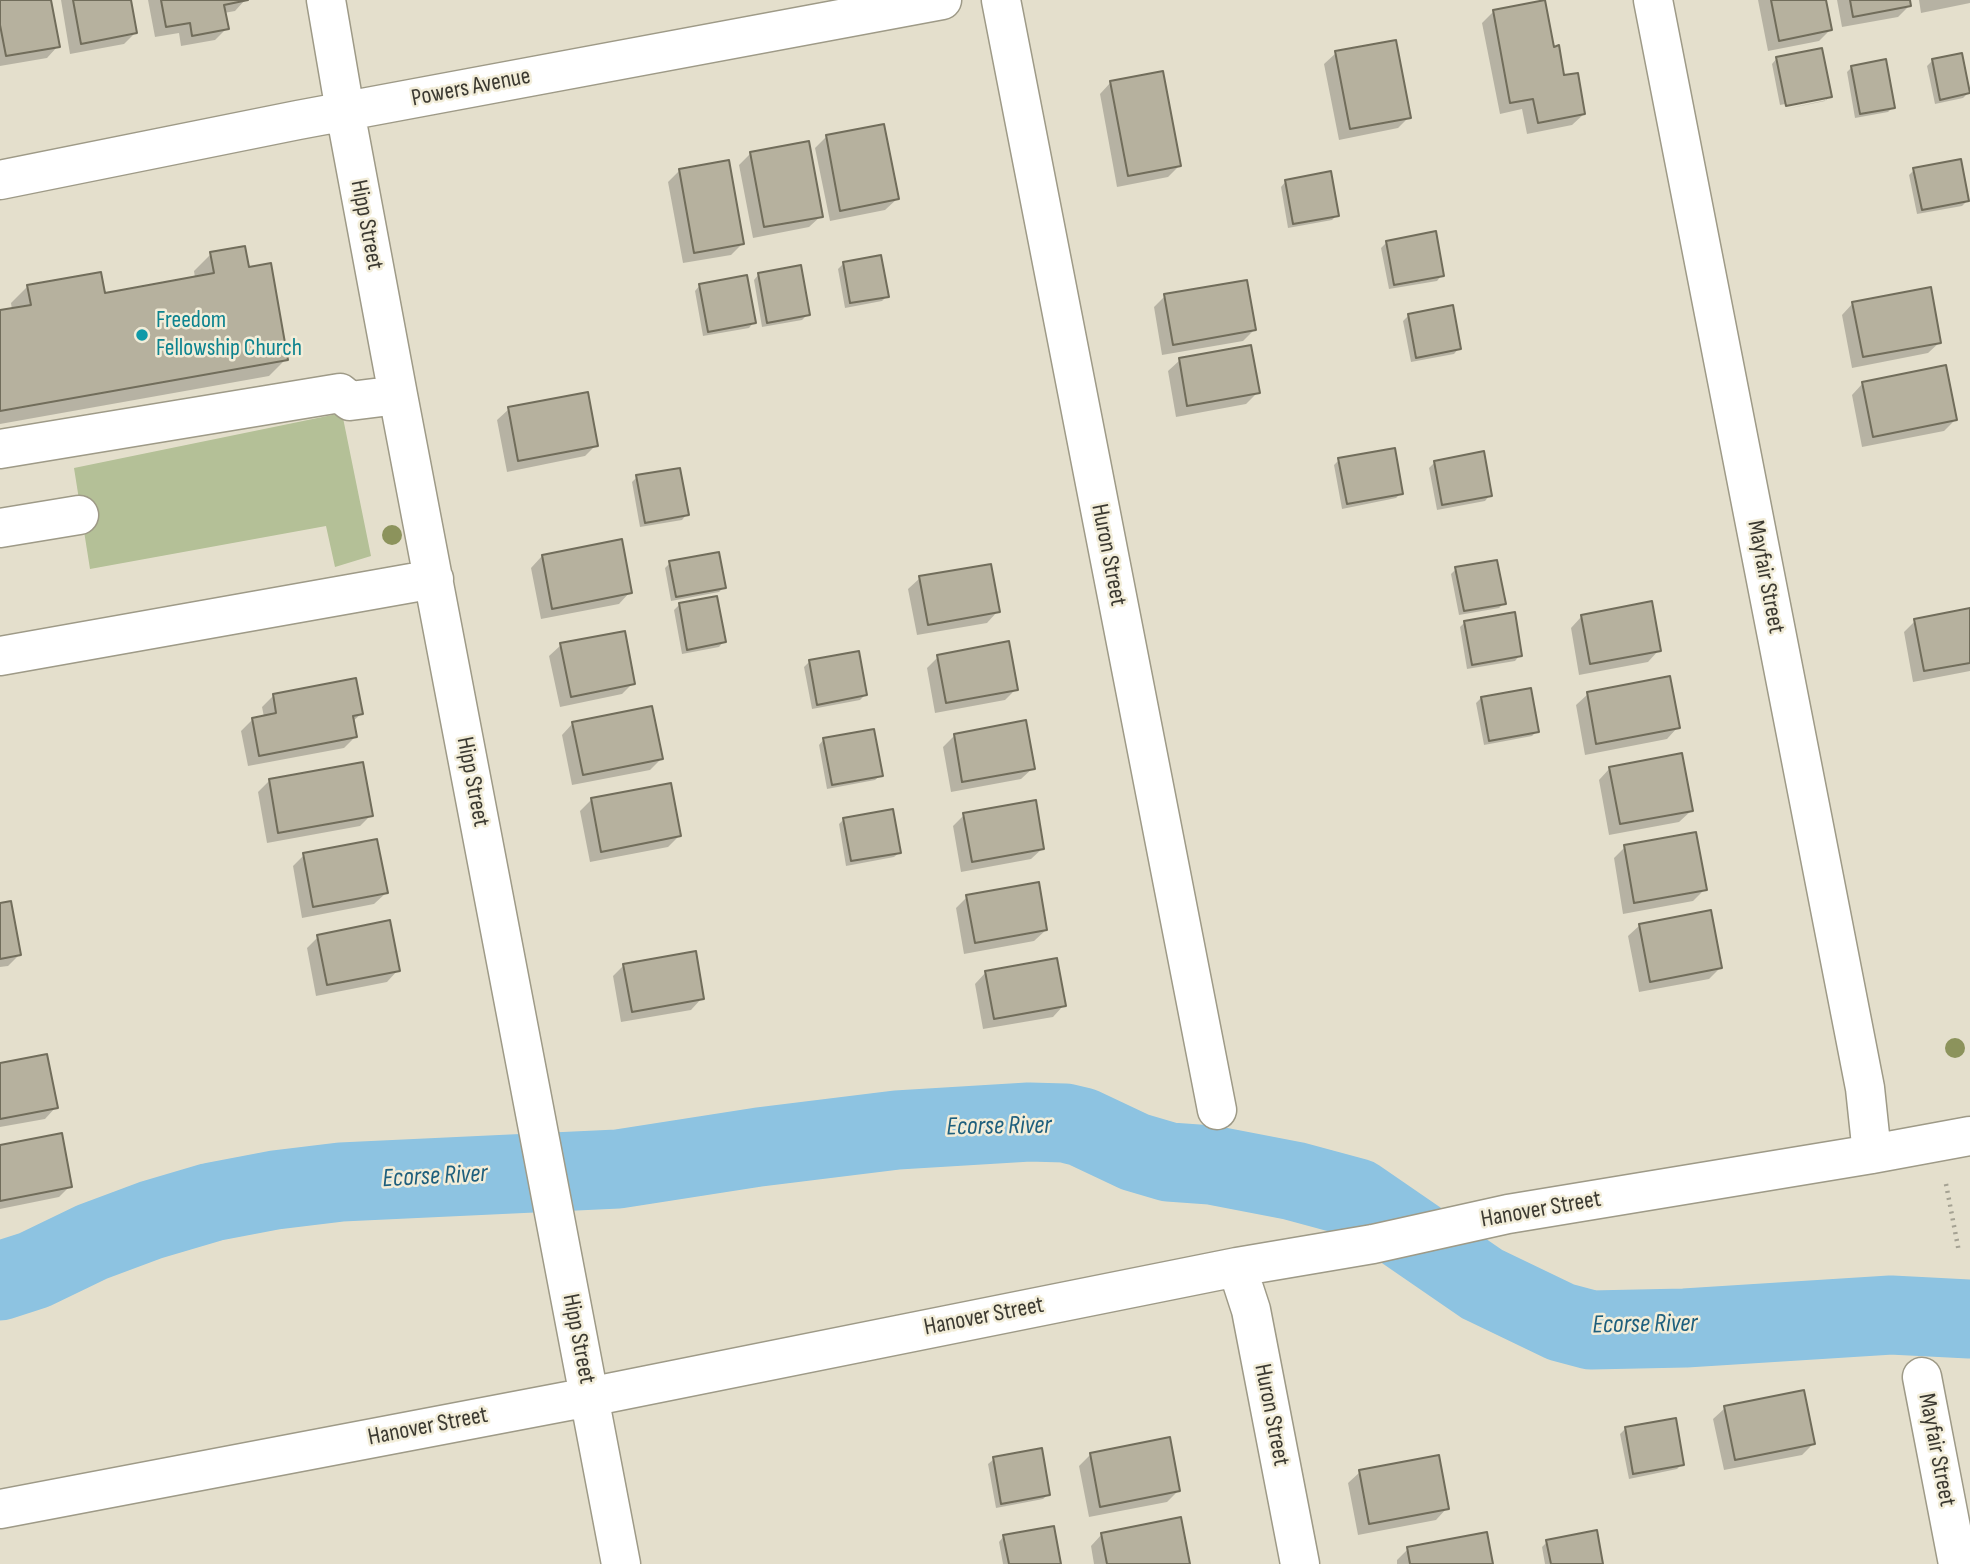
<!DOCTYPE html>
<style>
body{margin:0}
canvas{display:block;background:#e4dfcc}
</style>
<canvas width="1970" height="1564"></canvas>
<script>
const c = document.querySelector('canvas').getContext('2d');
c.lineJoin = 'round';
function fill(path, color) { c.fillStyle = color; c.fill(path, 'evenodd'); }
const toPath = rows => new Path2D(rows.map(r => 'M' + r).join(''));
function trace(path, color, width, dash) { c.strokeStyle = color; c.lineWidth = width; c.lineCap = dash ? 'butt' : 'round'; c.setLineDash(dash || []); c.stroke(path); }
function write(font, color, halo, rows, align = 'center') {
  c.font = font + ' "Sofia Sans Condensed",sans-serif'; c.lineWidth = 5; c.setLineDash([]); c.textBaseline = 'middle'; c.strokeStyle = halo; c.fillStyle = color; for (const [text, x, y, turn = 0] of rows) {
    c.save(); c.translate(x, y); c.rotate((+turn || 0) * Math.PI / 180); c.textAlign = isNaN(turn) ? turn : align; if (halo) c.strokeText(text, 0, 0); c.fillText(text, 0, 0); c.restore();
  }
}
const green = toPath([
 [342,413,371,556,335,567,326,526,90,569,74,468]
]);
const shadow = toPath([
 [0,0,50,0,58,46,47,58,0,66],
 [61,0,129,0,135,33,124,44,70,54],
 [148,0,245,0,235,11,224,13,227,28,215,40,181,46,179,33,155,37],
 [1758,0,1824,0,1830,30,1819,41,1768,51],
 [1837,0,1908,0,1909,6,1898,17,1842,27],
 [1919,0,1970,0,1970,3,1921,13],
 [1494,11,1552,49,1563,77,1584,114,1572,125,1527,134,1522,109,1500,114,1482,23],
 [1336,53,1409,117,1398,128,1339,140,1324,64],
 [1777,58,1830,96,1825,101,1781,110,1827,100,1827,96,1780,105,1772,64],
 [1933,60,1968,93,1963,98,1935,104,1927,66],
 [1852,67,1893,107,1888,112,1855,118,1847,72],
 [1111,82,1179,166,1168,177,1117,187,1100,94],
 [827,136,897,199,885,210,830,221,815,148],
 [751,153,821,216,809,227,753,238,739,165],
 [1914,170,1967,201,1962,206,1917,214,1909,175],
 [679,171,743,243,731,255,683,263,668,182],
 [1286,181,1337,215,1332,220,1288,228,1281,187],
 [1387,242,1442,275,1437,281,1389,289,1381,248],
 [211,254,247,269,286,359,269,376,0,424,0,312,12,310,11,303,28,286,103,295,195,278,194,271],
 [843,264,887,296,882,301,845,308,838,269],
 [759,274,808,314,802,320,762,327,754,280],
 [700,285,754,322,749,328,703,336,695,291],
 [1165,296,1254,330,1243,341,1162,355,1154,307],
 [1853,303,1940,342,1928,353,1852,368,1842,315],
 [1409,315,1459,348,1454,354,1411,362,1403,321],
 [1180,360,1258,392,1246,404,1176,417,1168,371],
 [1863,383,1955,420,1944,431,1862,447,1852,395],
 [509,409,596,445,585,456,507,472,497,420],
 [1339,460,1401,493,1396,498,1342,509,1334,465],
 [1435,462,1490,495,1485,501,1437,510,1429,468],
 [637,477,687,514,682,520,640,527,632,482],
 [542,556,630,592,619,604,541,619,531,568],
 [670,563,724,587,719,592,671,601,665,568],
 [1456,569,1504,603,1499,608,1459,615,1451,574],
 [920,578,998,611,987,623,917,635,908,589],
 [679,605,724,641,719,647,682,654,674,610],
 [1970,610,1970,671,1913,682,1904,632,1915,621],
 [1582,616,1659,650,1648,662,1579,675,1571,628],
 [1465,622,1520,655,1515,661,1467,669,1460,627],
 [561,645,633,683,622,694,560,707,549,656],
 [938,657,1016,689,1005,700,935,713,927,668],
 [809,662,865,695,860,700,812,709,804,667],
 [1588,694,1678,727,1667,739,1585,755,1576,705],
 [274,695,361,714,352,722,355,737,344,748,248,766,241,731,253,719,264,717,262,707],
 [1481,698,1537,731,1532,736,1484,745,1476,703],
 [573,723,661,759,650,770,572,785,562,735],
 [954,736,1033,768,1021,779,951,792,943,747],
 [824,739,881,775,875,780,827,789,819,745],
 [1610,768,1691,811,1679,822,1609,835,1599,780],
 [270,780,371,815,360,826,267,843,258,792],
 [591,800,679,836,668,847,590,862,580,811],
 [964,815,1043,848,1031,859,961,872,953,826],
 [844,819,900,852,894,857,846,866,839,824],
 [1625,847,1705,889,1693,901,1623,914,1614,858],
 [304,855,386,893,374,904,302,918,293,866],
 [967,897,1046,930,1034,941,964,954,956,908],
 [0,905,19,955,8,966,0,967],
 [1640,925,1720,968,1709,979,1639,992,1628,936],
 [318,937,398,970,387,982,316,996,307,948],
 [624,965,702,998,691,1010,621,1022,613,976],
 [986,972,1064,1005,1053,1017,983,1029,975,984],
 [0,1065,56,1107,45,1119,0,1127],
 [0,1147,70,1186,59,1197,0,1209],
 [1725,1408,1813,1444,1802,1455,1724,1470,1713,1419],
 [1626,1428,1682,1464,1677,1469,1629,1479,1620,1434],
 [1090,1455,1178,1491,1167,1502,1089,1517,1079,1466],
 [994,1459,1049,1494,1043,1499,996,1508,988,1464],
 [1360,1472,1447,1508,1436,1520,1358,1535,1348,1483],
 [1102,1534,1188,1564,1094,1564,1091,1546],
 [1004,1536,1059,1564,1003,1564,999,1542],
 [1547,1542,1602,1564,1545,1564,1542,1547],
 [1408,1549,1492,1564,1397,1564,1397,1560]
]);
const river = toPath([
 [0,1281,34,1270,92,1242,151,1220,212,1202,275,1190,341,1182,618,1169,759,1147,897,1130,1029,1122,1065,1123,1082,1127,1135,1152,1169,1162,1211,1165,1294,1181,1357,1198,1482,1284,1561,1322,1591,1330,1685,1328,1891,1315,1970,1319]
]);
const building = toPath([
 [0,0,51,0,60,47,6,56,0,25,0,0],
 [73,0,131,0,137,33,81,44,73,0],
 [161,0,248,0,224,5,229,29,192,36,190,23,166,27,161,0],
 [1545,0,1554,47,1559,45,1564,75,1578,73,1585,114,1538,123,1533,99,1510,103,1493,10,1545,0],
 [1771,0,1826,0,1832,30,1779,41,1771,0],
 [1850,0,1910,0,1911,6,1853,17,1850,0],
 [1396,40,1411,118,1350,129,1335,51,1396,40],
 [1822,48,1832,97,1786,106,1776,57,1822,48],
 [1962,53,1970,93,1940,100,1932,59,1962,53],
 [1886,59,1895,108,1860,114,1851,66,1886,59],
 [1163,71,1181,166,1128,176,1110,81,1163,71],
 [884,124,899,199,840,211,826,135,884,124],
 [809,141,823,217,764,227,750,152,809,141],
 [1961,159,1969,201,1922,210,1913,168,1961,159],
 [729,160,744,244,694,253,679,169,729,160],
 [1331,171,1339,216,1293,224,1285,180,1331,171],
 [1436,231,1444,276,1394,285,1386,241,1436,231],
 [245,246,249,267,271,263,288,360,0,411,0,310,31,305,27,285,101,272,105,293,214,273,210,252,245,246],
 [881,255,889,297,850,303,843,262,881,255],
 [801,265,810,315,767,323,758,273,801,265],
 [747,275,756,323,708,332,699,284,747,275],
 [1247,280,1256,330,1173,345,1164,294,1247,280],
 [1931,287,1941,343,1863,357,1852,302,1931,287],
 [1453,305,1461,349,1416,358,1408,314,1453,305],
 [1251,345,1260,393,1187,406,1179,358,1251,345],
 [1946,365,1957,420,1873,437,1862,382,1946,365],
 [588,392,598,446,518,461,508,407,588,392],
 [1395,448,1403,494,1347,504,1338,458,1395,448],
 [1484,451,1492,496,1442,505,1434,461,1484,451],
 [680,468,689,515,645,523,636,475,680,468],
 [622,539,632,593,552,609,542,555,622,539],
 [719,552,726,588,676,597,669,561,719,552],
 [1497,560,1506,604,1464,611,1455,567,1497,560],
 [991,564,1000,612,928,625,919,576,991,564],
 [717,596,726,642,687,650,679,603,717,596],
 [1652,601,1661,651,1590,664,1581,615,1652,601],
 [1970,608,1970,663,1924,671,1914,619,1970,608],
 [1515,612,1522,656,1472,665,1464,621,1515,612],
 [625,631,635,684,571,697,560,643,625,631],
 [1009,641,1018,690,946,703,937,655,1009,641],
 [859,651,867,695,817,705,809,660,859,651],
 [1670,676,1680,728,1596,744,1587,692,1670,676],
 [356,678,363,714,353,716,357,737,259,756,252,718,276,713,273,694,356,678],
 [1531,688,1539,732,1489,741,1481,697,1531,688],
 [652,706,663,759,583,775,572,722,652,706],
 [1026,720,1035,769,962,782,954,734,1026,720],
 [874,729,883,776,832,785,823,738,874,729],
 [1682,753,1693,811,1620,824,1609,767,1682,753],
 [363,762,373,816,278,833,269,779,363,762],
 [671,783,681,836,601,852,591,798,671,783],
 [1036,800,1044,849,972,862,963,813,1036,800],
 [893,809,901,853,851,861,843,818,893,809],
 [1696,832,1707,890,1634,903,1624,845,1696,832],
 [377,839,388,893,313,907,303,853,377,839],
 [1039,882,1047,930,975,943,966,895,1039,882],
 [11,901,21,955,0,959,0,903,11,901],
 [1711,910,1722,968,1650,982,1639,924,1711,910],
 [390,920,400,971,327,985,317,935,390,920],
 [696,951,704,999,632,1012,623,964,696,951],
 [1057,958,1066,1006,994,1019,985,971,1057,958],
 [47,1054,58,1108,0,1119,0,1063,47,1054],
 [62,1133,72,1187,0,1201,0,1145,62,1133],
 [1804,1390,1815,1444,1735,1460,1724,1406,1804,1390],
 [1676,1418,1684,1465,1633,1474,1625,1427,1676,1418],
 [1170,1437,1180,1491,1100,1507,1090,1453,1170,1437],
 [1042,1448,1050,1495,1001,1504,993,1457,1042,1448],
 [1439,1455,1449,1509,1369,1524,1359,1470,1439,1455],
 [1181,1517,1190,1564,1107,1564,1101,1533,1181,1517],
 [1054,1526,1061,1564,1009,1564,1003,1535,1054,1526],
 [1597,1530,1603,1564,1551,1564,1546,1540,1597,1530],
 [1487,1532,1493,1564,1410,1564,1407,1547,1487,1532]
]);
const path = toPath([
 [1946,1184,1959,1252]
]);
const minor = toPath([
 [326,0,345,111,398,395,621,1564],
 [1001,0,1217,1110],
 [1653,0,1865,1088,1872,1154],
 [0,180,298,120,942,0],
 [0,449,340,393,350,401,398,395],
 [0,528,79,515],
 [0,656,434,579],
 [1237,1267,1251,1310,1300,1564],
 [1922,1377,1958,1564],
 [0,1509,589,1397,1237,1267,1373,1244,1508,1214,1872,1154,1970,1136]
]);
const trees = [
 [392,535],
 [1955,1048]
];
const markers = [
 [142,335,7,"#0f9aa8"]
];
const streetNames = [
 ["Powers Avenue",471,88,-11],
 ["Hipp Street",366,225,79],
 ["Huron Street",1108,555,79],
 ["Mayfair Street",1765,577,79],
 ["Hipp Street",472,782,79],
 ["Hanover Street",1541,1210,-10],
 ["Hanover Street",984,1317,-11],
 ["Hipp Street",578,1339,79],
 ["Huron Street",1271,1415,79],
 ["Hanover Street",428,1427,-11],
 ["Mayfair Street",1936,1450,79]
];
const cultureNames = [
 ["Freedom",156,321],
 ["Fellowship Church",156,349]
];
const waterNames = [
 ["Ecorse River",999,1127,-1],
 ["Ecorse River",435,1177,-3],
 ["Ecorse River",1645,1325,-1]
];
fill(green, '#b4c097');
fill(shadow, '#0003');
trace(river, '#8dc3e1', 79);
fill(building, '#b6b19e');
trace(building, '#716d5b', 2);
trace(minor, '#9e9a87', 41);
trace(path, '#a5a293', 4.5, [2, 5]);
trace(minor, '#fff', 38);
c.fillStyle = '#8c935c';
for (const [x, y] of trees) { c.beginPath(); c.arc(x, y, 10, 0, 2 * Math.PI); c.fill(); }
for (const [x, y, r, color] of markers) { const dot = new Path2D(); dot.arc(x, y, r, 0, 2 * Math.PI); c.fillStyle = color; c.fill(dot); trace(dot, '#f2edd9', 2.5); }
write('24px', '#3b3931', '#f2edd9', streetNames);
write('24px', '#0d838f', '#f2edd9', cultureNames, 'left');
write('italic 26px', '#1e5f7d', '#f2edd9', waterNames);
</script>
